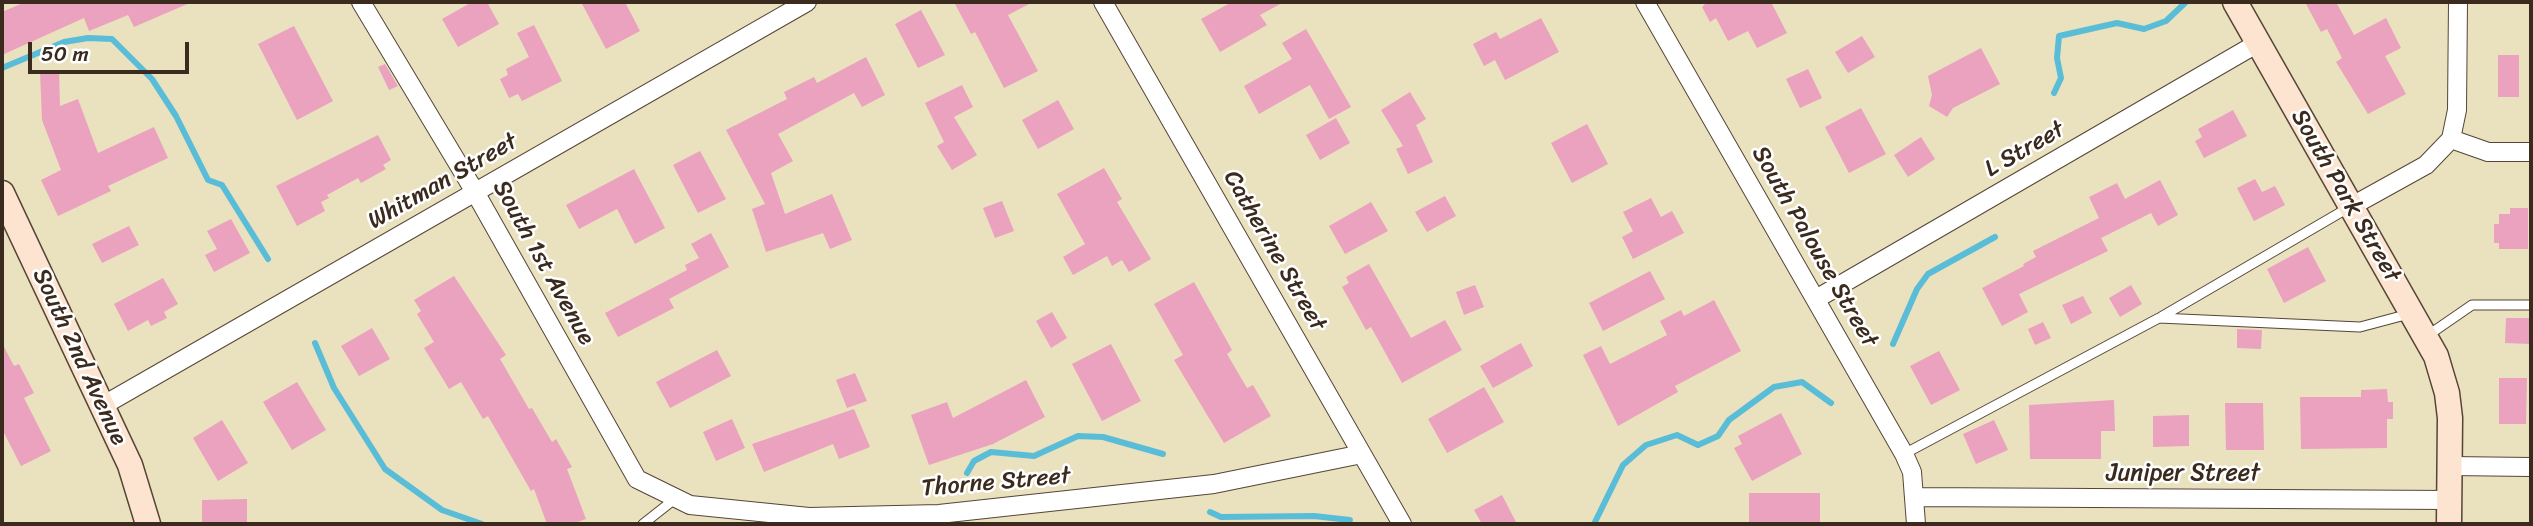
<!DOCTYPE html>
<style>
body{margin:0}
#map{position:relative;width:2533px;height:526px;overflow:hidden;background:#eae1bf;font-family:Sriracha,sans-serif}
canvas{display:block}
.frame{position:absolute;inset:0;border:4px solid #3b2a1e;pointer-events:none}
.scale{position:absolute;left:28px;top:42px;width:161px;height:32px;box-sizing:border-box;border:4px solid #3b2a1e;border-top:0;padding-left:9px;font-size:21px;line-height:24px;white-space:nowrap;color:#3b2a1e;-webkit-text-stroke:5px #fff;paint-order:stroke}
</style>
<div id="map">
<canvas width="2533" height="526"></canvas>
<div class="frame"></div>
<div class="scale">50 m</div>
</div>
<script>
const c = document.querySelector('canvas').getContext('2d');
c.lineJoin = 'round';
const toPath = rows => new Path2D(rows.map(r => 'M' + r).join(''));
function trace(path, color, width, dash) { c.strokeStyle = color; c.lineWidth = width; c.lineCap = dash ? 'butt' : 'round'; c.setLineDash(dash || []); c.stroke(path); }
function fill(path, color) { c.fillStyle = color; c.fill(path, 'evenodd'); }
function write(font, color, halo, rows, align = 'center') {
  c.font = font + ' Sriracha,sans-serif'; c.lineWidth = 5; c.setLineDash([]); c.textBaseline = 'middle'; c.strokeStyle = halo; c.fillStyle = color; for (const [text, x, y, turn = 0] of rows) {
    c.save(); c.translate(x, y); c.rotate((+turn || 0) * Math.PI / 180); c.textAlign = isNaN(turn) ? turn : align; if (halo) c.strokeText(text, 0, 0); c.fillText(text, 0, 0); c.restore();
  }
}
const stream = toPath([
 [2,68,64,42,88,38,112,39,152,79,176,116,208,180,222,185,268,259],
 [2054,93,2061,78,2057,58,2059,36,2117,23,2144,29,2166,21,2186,2],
 [315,343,334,388,385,469,442,510,482,524],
 [1893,344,1917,289,1928,274,1995,237],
 [967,473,974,461,991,452,1034,456,1078,436,1103,437,1163,454],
 [1210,512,1221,517,1314,516,1350,520],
 [1594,524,1623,465,1646,445,1677,435,1698,445,1718,436,1729,420,1774,387,1802,382,1831,403]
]);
const building = toPath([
 [25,2,192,2,134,27,128,15,89,31,84,18,2,55,2,12],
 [472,2,487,2,499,24,458,47,442,19],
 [581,2,625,2,640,31,606,49],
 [954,2,1033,2,1008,15,1038,71,1004,88,975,32,971,34],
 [1232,2,1284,2,1260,15,1267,25,1220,52,1201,19],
 [1707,2,1771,2,1787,33,1757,48,1748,31,1728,41,1716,18,1710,22,1702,7],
 [2305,2,2336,2,2354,35,2386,18,2401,48,2385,56,2406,94,2368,114,2336,62,2342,58,2327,29,2321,32],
 [921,10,945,55,918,68,895,24],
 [1541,18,1559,52,1505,80,1495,60,1484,66,1473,44,1496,32,1500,39],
 [534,25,562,81,522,101,518,94,509,98,500,79,508,75,506,69,529,57,517,33],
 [294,26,333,101,297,120,258,44],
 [1306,29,1351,107,1329,119,1310,85,1259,114,1244,86,1292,59,1282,43],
 [1862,36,1875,57,1848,73,1835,52],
 [1981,48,2000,84,1953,108,1947,117,1929,106,1932,95,1928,76],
 [2498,55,2519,55,2519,97,2498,97],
 [866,57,885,95,862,107,854,93,778,134,793,161,771,173,785,214,832,194,852,240,830,249,823,233,766,252,752,209,765,204,726,130,787,99,784,92,814,77,817,83],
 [385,64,398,86,389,90,378,67],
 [1808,69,1822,98,1800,108,1786,79],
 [59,70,60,106,78,99,98,153,154,127,168,158,108,186,111,191,58,216,41,180,61,170,42,120,40,71],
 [962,85,973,107,954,117,977,155,952,170,937,146,944,142,925,103],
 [1410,92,1426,119,1416,125,1433,162,1408,174,1396,149,1403,146,1381,110],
 [1058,100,1074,129,1038,149,1022,120],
 [1861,108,1886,154,1849,173,1825,127],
 [2233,110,2247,136,2204,158,2195,141,2202,137,2198,129],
 [1336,118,1350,143,1320,160,1306,135],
 [1587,124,1608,164,1572,183,1551,143],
 [378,135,391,160,383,165,386,169,361,183,358,178,327,195,329,198,321,202,325,211,297,226,276,186],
 [1921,137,1935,159,1908,177,1894,155],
 [700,151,726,199,698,213,673,165],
 [1104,168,1122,199,1117,202,1151,259,1129,272,1122,260,1112,266,1107,256,1073,275,1063,257,1085,244,1057,194],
 [634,169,665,228,635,244,617,209,579,229,566,205],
 [2255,179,2262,192,2275,186,2285,205,2254,221,2237,188],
 [2160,180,2178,215,2158,226,2151,213,2101,238,2108,251,2019,294,2028,312,2002,326,1982,288,2024,266,2023,264,2036,257,2033,251,2099,218,2089,197,2117,183,2125,199],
 [1445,196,1456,216,1427,232,1415,212],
 [1651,198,1661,217,1672,211,1684,233,1633,259,1622,237,1633,231,1623,212],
 [1002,201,1014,231,995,238,983,208],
 [1371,202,1388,231,1345,254,1329,226],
 [2510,208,2528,208,2528,249,2499,249,2499,243,2494,243,2494,224,2499,224,2499,214,2510,214],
 [231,219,250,253,214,272,205,255,217,249,207,231],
 [129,226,139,245,102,263,92,244],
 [711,233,729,267,669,299,674,308,618,337,605,313,687,270,685,265,699,258,691,244],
 [2308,247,2326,281,2284,303,2267,269],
 [1369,264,1411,338,1445,320,1462,350,1402,383,1371,327,1366,330,1342,287,1349,283,1346,277],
 [1650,271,1665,299,1603,331,1589,303],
 [454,276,506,355,500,359,529,409,532,408,552,442,556,439,572,467,567,469,586,519,572,524,547,524,534,489,531,491,488,416,483,419,461,382,449,389,424,348,434,342,417,314,421,311,414,300],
 [163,278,178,304,164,312,167,318,151,326,148,320,128,331,114,304],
 [1194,282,1232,350,1227,354,1247,388,1253,385,1271,416,1224,443,1174,360,1183,355,1154,304],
 [1475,285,1484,307,1464,315,1456,292],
 [2131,285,2142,304,2120,317,2109,298],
 [2083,296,2092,313,2071,324,2062,305],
 [1714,300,1741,351,1675,386,1678,392,1618,426,1583,355,1601,346,1610,364,1667,335,1660,321,1681,310,1684,316],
 [1052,312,1067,338,1051,348,1036,321],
 [2506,318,2530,318,2530,344,2505,343],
 [2043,322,2051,338,2035,345,2028,329],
 [372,328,390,359,359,376,341,346],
 [2237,329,2262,330,2261,349,2237,348],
 [2,343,14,366,19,364,34,393,24,398,51,451,21,466,2,429],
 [1521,343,1533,366,1493,388,1480,366],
 [1111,344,1141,401,1102,421,1072,364],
 [717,350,731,376,670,408,656,382],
 [1939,351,1960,390,1931,405,1910,366],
 [855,373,867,401,847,408,836,380],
 [2499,378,2527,378,2526,424,2499,424],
 [1026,380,1045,417,993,444,929,465,911,415,947,402,953,418],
 [297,382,326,430,292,450,263,402],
 [1484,387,1504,422,1447,453,1428,419],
 [2387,389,2388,402,2393,402,2393,419,2387,419,2387,448,2301,449,2300,397,2361,397,2361,390],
 [2114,400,2115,431,2101,431,2101,459,2030,459,2029,405],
 [2225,403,2263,403,2264,450,2226,450],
 [854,409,870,447,839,459,833,444,764,472,752,444],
 [1781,413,1802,454,1752,481,1734,448,1742,444,1738,436],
 [2189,415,2189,446,2153,447,2153,416],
 [732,419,745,448,716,461,703,432],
 [222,420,248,463,218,481,193,438],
 [1994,420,2008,450,1976,464,1963,434],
 [1749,493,1820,493,1820,524,1749,524],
 [1502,495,1517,524,1482,524,1474,510],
 [247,499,247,524,202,524,202,500]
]);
const lane = toPath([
 [2161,317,2348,208],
 [2427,336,2472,305,2531,305],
 [1904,454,2159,318,2360,327,2409,314],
 [643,524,676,498]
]);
const street = toPath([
 [361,2,475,192,637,479,690,505,809,517,939,514,1214,484,1362,454],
 [1103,2,1402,524],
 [1645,2,1904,454,1912,472,1916,524],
 [2451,139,2488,152,2531,152],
 [2352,206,2426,165,2451,139,2457,110,2458,2],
 [1816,299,2258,43],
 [102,406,807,2],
 [2450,466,2531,467],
 [1916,497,2450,500]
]);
const secondary = toPath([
 [2235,2,2436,356,2447,393,2450,418,2449,524],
 [2,193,130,465,148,524]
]);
const streetNames = [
 ["L Street",2025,150,-30],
 ["Whitman Street",443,182,-30],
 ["South Park Street",2345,196,60],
 ["South Palouse Street",1814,247,60],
 ["Catherine Street",1274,251,60],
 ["South 1st Avenue",543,263,61],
 ["South 2nd Avenue",79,357,65],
 ["Juniper Street",2183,474],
 ["Thorne Street",996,483,-5]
];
trace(stream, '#5abdd8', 6);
fill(building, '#eaa2bf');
trace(lane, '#554536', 11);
trace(street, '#554536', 20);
trace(secondary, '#554536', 27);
trace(lane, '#fff', 9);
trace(street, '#fff', 18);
trace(secondary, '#fde4d1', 24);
write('24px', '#3b2a1e', '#fff', streetNames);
</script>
